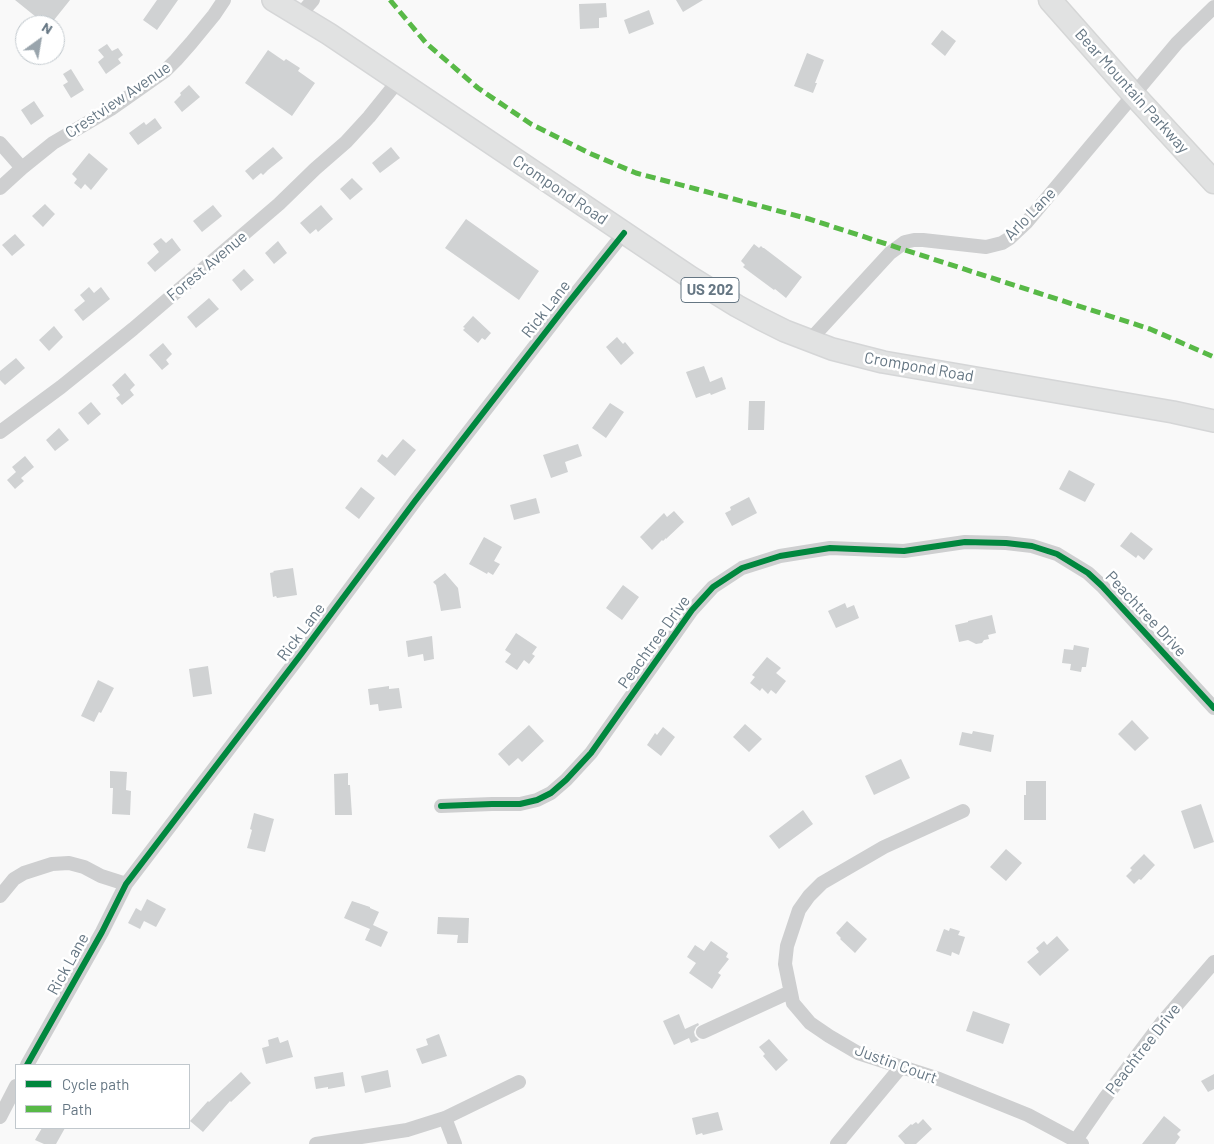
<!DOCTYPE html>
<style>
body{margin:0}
#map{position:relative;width:1214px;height:1144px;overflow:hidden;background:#f9f9f9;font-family:Barlow,sans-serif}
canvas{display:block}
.legend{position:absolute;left:15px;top:1064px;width:175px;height:65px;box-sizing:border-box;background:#fff;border:1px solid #c1c8cd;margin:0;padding:6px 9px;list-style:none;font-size:15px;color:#657683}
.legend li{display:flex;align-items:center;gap:10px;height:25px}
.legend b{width:25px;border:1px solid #c1c8cd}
.north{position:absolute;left:15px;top:15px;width:50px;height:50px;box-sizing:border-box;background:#fff;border:1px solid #c1c8cd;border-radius:50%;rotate:32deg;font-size:14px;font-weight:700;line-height:20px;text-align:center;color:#657683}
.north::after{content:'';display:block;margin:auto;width:18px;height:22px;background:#99a4ac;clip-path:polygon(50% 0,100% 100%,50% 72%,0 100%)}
</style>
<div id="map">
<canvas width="1214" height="1144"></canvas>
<ul class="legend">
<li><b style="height:6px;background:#00873e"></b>Cycle path</li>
<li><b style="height:6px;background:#58b947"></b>Path</li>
</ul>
<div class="north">N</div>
</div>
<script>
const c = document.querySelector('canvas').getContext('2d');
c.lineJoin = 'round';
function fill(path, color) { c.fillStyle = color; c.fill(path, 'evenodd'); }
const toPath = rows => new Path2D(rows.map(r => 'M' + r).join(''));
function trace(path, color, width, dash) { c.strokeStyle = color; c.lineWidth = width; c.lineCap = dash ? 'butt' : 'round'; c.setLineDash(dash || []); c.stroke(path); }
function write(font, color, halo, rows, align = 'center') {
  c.font = font + ' Barlow,sans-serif'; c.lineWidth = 5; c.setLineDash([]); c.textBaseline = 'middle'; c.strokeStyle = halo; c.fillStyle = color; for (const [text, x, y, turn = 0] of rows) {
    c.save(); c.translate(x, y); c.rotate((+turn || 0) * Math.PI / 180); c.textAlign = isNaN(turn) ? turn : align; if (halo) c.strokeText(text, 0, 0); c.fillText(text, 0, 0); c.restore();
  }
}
const building = toPath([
 [15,0,70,0,50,25,46,25],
 [157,0,178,0,157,30,143,20],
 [676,0,703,0,683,12],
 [606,3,607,17,599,18,599,28,580,29,579,4],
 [649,10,654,24,629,34,624,20],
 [942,30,956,41,945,56,931,44],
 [107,44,112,51,118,48,123,55,118,59,121,63,106,74,98,62,104,57,98,50],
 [268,50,284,61,286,59,300,68,298,71,315,83,292,116,245,83],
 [807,53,824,60,815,83,817,83,813,93,794,86],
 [71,69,84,90,71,98,63,85,68,82,63,74],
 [189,85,200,97,182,112,174,102,181,95,180,93],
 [34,101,44,116,31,125,21,110],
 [155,118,162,128,138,145,129,133,144,122,146,125],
 [273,147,283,158,268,170,263,175,261,173,253,180,245,171],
 [391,147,400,158,380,173,372,163],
 [89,153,108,169,91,190,85,184,81,189,74,183,77,179,72,174],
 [352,178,363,189,350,200,340,189],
 [45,204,55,214,43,227,32,216],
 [213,205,222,216,202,232,193,221],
 [321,205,333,219,318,232,316,229,310,234,300,223],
 [466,219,539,271,519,300,445,248],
 [15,234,25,245,12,256,2,245],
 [161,238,166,243,172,238,181,250,155,272,147,263,159,252,153,244],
 [278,241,287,253,274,264,265,253],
 [754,244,759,248,761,246,763,248,764,248,802,277,786,298,775,289,774,290,743,267,745,265,741,261],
 [244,269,254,280,241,291,232,280],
 [89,287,94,293,101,287,110,299,83,321,74,310,85,301,80,295],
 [209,298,219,309,196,328,187,317],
 [473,316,491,333,485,340,482,338,478,343,463,330,465,328,463,327],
 [54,326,63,337,49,351,39,340],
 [617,337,623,344,625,342,634,353,621,365,606,347],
 [163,343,172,354,166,360,169,364,162,370,149,355],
 [16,358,25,368,5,385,0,380,0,371],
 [704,366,710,382,722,377,726,389,711,395,710,393,696,398,686,372],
 [125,373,135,385,130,390,134,395,122,405,116,398,120,395,112,385],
 [749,401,765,401,764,430,748,430],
 [91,402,101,414,88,425,78,413],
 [610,403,624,412,606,438,592,428],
 [59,428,69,440,55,451,46,440],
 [403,439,416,450,395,476,377,461,382,454,387,458],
 [578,444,582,456,565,462,568,472,551,478,543,455],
 [25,456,34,467,21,478,24,481,15,489,7,480,16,472,12,467],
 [1069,470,1095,484,1085,502,1059,489],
 [361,487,375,498,359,519,345,508],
 [749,497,757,513,732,526,725,513,731,510,730,507],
 [536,498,540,513,514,520,510,505],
 [674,511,684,522,666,539,666,538,663,541,662,540,652,550,640,537,664,513,667,517],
 [1131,532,1153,549,1144,560,1138,555,1136,558,1120,546],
 [484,537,502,547,494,561,500,564,493,575,488,572,487,574,469,564],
 [293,568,297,595,277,598,276,596,273,597,270,573,274,572,273,571],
 [445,573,458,588,461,608,441,611,436,585,433,582],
 [623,585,639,597,622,620,606,608],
 [845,603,847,608,854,605,859,618,836,628,828,611],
 [992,615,996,633,988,635,989,639,984,640,982,643,976,644,968,640,959,642,955,625,968,622,968,621],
 [516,633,537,647,532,654,535,656,529,664,524,660,517,670,505,662,511,654,505,650],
 [432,636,434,659,424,661,423,654,408,657,406,641],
 [1074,645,1089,648,1086,667,1082,667,1081,672,1070,670,1071,664,1062,663,1064,649,1073,650],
 [767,657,781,668,776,673,786,681,776,694,771,690,768,694,762,688,760,691,750,683,755,677,752,675],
 [208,666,212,694,193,697,189,669],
 [98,680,114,688,101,713,99,712,94,722,81,716],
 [389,686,389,689,399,688,402,708,379,711,378,704,370,705,368,689],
 [1132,720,1149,738,1135,751,1118,734],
 [745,724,762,739,749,752,733,737],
 [529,725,544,741,522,762,518,758,509,766,498,754],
 [663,727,675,737,661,756,647,745,655,733,657,735],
 [973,731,994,735,991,752,959,745,962,732,972,734],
 [901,759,910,778,874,795,865,776],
 [110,771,127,772,126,790,131,791,130,815,112,814,113,788,110,788],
 [348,773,348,785,350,785,352,815,335,815,334,774],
 [1026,781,1046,781,1046,820,1024,820,1024,795,1026,795],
 [1201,804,1214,842,1194,849,1181,811],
 [803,810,813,824,779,849,769,836],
 [254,813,274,819,265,852,247,848,252,830,250,829],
 [1006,849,1022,863,1006,881,990,867],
 [1144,854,1155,865,1141,880,1139,879,1134,884,1126,876,1132,870,1130,868],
 [147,899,166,909,156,927,144,921,140,929,128,923,136,908,141,911],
 [352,901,370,907,370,908,379,912,373,925,388,932,381,947,365,940,370,929,344,918],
 [438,917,469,918,468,943,457,943,458,935,437,934],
 [847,921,867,939,855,953,840,939,841,938,836,933],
 [950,928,960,931,958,935,965,937,959,955,952,952,951,956,936,951,944,929,949,931],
 [1057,936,1069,950,1040,976,1027,962,1039,952,1036,948,1044,941,1047,945],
 [711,941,728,953,726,957,729,959,718,973,721,975,712,989,689,973,696,963,687,957,695,945,704,951],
 [973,1011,1010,1024,1003,1044,966,1031],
 [679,1014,685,1029,698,1023,699,1025,696,1027,694,1032,695,1036,699,1040,691,1043,689,1038,674,1045,663,1021],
 [439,1034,447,1056,422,1064,416,1049,428,1045,426,1039],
 [278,1037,280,1043,288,1040,293,1057,266,1064,262,1048,269,1046,268,1040],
 [769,1039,788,1060,776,1071,763,1056,765,1054,759,1047],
 [388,1070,391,1087,365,1093,361,1076],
 [241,1072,251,1083,231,1102,230,1101,203,1132,190,1121,208,1101,209,1102],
 [343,1072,345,1086,328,1089,328,1087,316,1089,314,1077],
 [1214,1074,1214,1089,1208,1092,1201,1081],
 [718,1112,723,1130,703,1135,702,1133,696,1135,692,1118],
 [1164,1116,1181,1130,1177,1134,1180,1137,1175,1144,1142,1144],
 [923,1119,932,1129,916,1144,905,1144,898,1136,911,1124,912,1125,916,1122,918,1124],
 [42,1128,65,1128,56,1144,44,1144,35,1140]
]);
const minor = toPath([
 [299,16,313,0],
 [0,143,22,168],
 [0,188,22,168,53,143,111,109,165,71,176,60,191,43,214,15,224,0],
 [809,341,890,253,905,242,914,240,923,240,986,247,1002,243,1010,238,1026,223,1177,43,1214,7],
 [0,432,61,387,133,329,279,204,315,169,346,142,369,117,398,81],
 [441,806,492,804,520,804,537,800,551,793,566,780,591,753,692,610,713,587,742,568,780,556,830,548,904,551,965,542,1006,543,1032,546,1057,554,1088,573,1102,586,1214,708],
 [963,811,884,847,822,883,809,896,799,910,787,946,785,964,793,1003,810,1023,829,1036,858,1053,939,1079,1028,1115,1082,1144],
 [0,896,14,879,24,873,52,864,69,863,84,867,101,876,126,884],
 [703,1032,790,992],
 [27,1065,102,932,126,884,302,653,415,501,565,307,624,233],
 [0,1117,16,1086],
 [445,1118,455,1144],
 [1076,1140,1105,1098,1163,1021,1214,962],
 [316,1144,407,1130,445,1118,519,1082],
 [837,1144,901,1067]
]);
const primary = toPath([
 [273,0,329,34,690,277,737,306,761,319,785,331,832,349,883,362,1173,412,1214,421]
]);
const trunk = toPath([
 [1050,0,1134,95,1214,182]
]);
const quiet = toPath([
 [390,0,426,43,478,88,531,124,589,153,636,173,809,219,1150,329,1214,357]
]);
const cycleway = toPath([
 [441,806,492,804,520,804,537,800,551,793,566,780,591,753,692,610,713,587,742,568,780,556,830,548,904,551,965,542,1006,543,1032,546,1057,554,1088,573,1102,586,1214,708],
 [27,1065,102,932,126,884,302,653,415,501,565,307,624,233]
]);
const shields = [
 [710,290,58]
];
const shieldNames = [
 ["US 202",710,290]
];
const streetNames = [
 ["Bear Mountain Parkway",1132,91,48],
 ["Crestview Avenue",118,100,-34],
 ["Crompond Road",560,190,34],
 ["Arlo Lane",1030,214,-46],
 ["Forest Avenue",207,266,-40],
 ["Rick Lane",546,309,-52],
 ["Crompond Road",919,367,10],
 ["Peachtree Drive",1146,614,47],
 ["Rick Lane",301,632,-53],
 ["Peachtree Drive",654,642,-54],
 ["Rick Lane",68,964,-61],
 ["Peachtree Drive",1143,1049,-52],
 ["Justin Court",896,1064,20]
];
fill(building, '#d0d2d3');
trace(primary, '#d5d6d7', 24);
trace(trunk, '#d5d6d6', 25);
trace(minor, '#cecfd0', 14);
trace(primary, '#e1e2e2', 21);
trace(trunk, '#e1e2e2', 22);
trace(quiet, '#58b947', 5, [10, 5]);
trace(cycleway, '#00873e', 6);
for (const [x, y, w] of shields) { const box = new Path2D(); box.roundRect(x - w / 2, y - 12.5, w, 25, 4); c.fillStyle = '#fff'; c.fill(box); trace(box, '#657683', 1); }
write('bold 15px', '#657683', null, shieldNames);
write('16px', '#657683', '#fff', streetNames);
</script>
